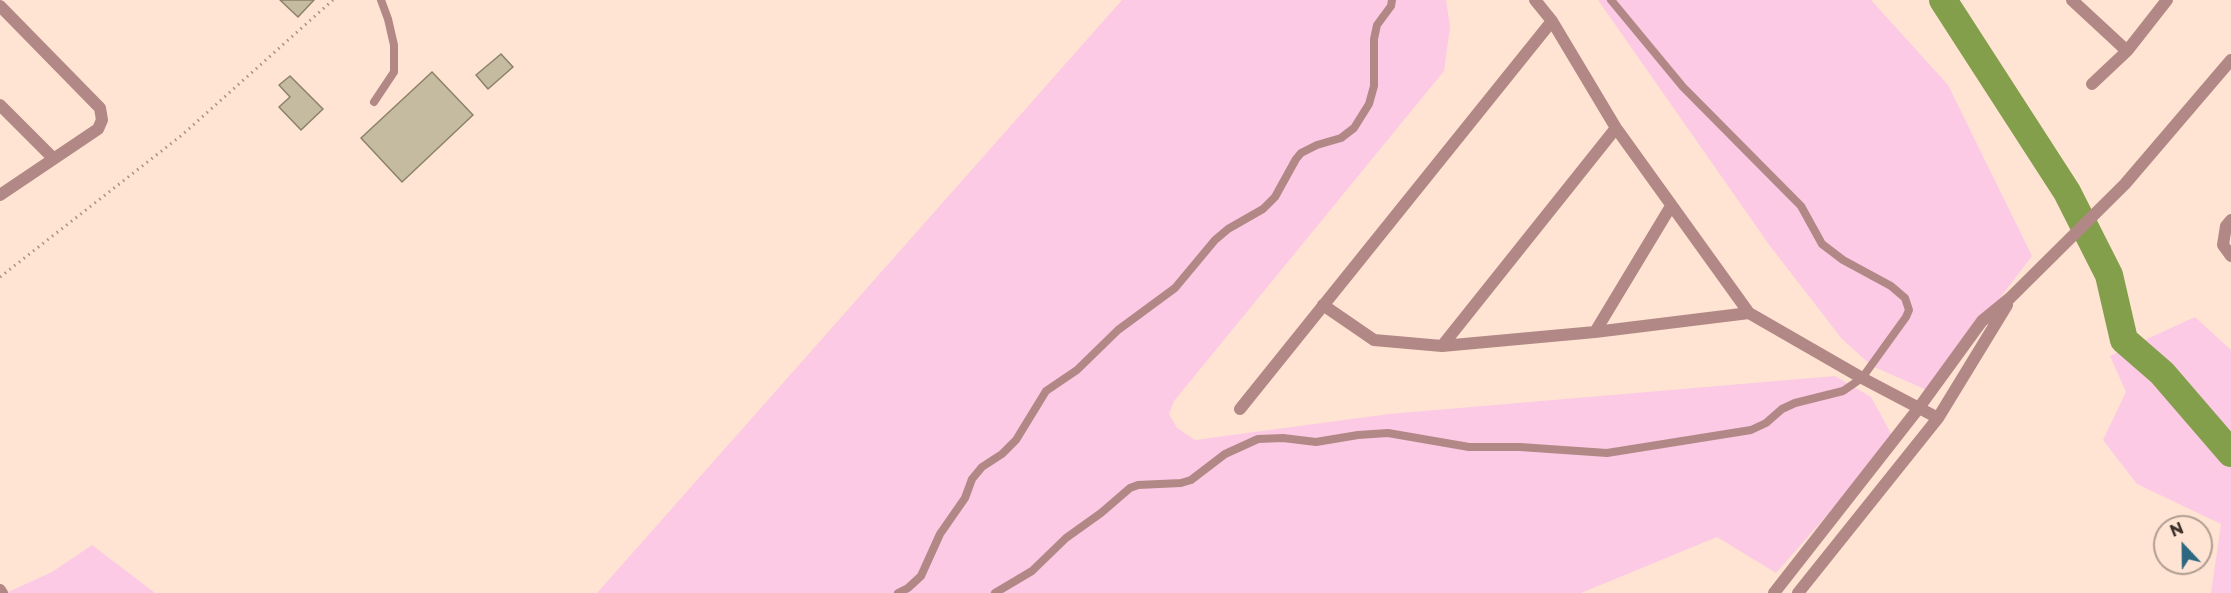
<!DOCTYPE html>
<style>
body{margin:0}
#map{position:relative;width:2231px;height:593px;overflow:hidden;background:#ffe4d3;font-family:Montserrat,sans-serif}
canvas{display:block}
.north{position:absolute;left:2153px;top:515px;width:60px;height:60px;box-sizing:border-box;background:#ffe4d3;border:2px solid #b19d90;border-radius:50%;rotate:338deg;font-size:16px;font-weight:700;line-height:24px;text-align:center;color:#3c322b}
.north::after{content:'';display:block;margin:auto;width:21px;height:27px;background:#2d6880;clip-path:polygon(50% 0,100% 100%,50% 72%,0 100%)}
</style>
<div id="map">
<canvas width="2231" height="593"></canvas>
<div class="north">N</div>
</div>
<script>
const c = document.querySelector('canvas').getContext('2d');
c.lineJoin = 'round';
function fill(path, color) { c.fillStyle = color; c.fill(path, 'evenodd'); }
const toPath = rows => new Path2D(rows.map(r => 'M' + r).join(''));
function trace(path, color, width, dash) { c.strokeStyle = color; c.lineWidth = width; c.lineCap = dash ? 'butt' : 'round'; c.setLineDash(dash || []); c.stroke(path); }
const green = toPath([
 [1122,0,1446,0,1450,27,1444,71,1174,401,1169,414,1177,428,1195,440,1389,414,1835,376,1871,397,1894,439,1776,573,1717,537,1581,593,597,593],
 [1598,0,1871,0,1948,85,2032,256,1929,391,1872,366,1842,339,1770,246],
 [2195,317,2231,350,2231,593,2211,593,2221,524,2137,484,2103,440,2126,392,2110,356],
 [92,545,155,593,6,593,52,572]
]);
const river = toPath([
 [1943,0,2067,192,2109,275,2124,340,2162,373,2231,453]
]);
const building = toPath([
 [280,0,314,0,298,17,280,0],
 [501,54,513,67,488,89,476,75,501,54],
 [432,72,473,115,402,182,361,138,432,72],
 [290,76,323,109,301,130,279,107,290,97,279,85,290,76]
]);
const path = toPath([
 [0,277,182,135,333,0]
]);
const lane = toPath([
 [374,102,394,72,394,45,388,19,381,0],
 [898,593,908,588,921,576,940,534,965,498,972,479,982,467,1002,454,1016,440,1046,391,1077,370,1118,330,1175,288,1215,240,1228,229,1263,209,1275,197,1296,159,1301,153,1317,145,1341,138,1354,128,1369,104,1374,86,1374,39,1377,25,1391,6,1392,0],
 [995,593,1032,571,1066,538,1101,513,1130,488,1138,485,1181,483,1191,480,1225,454,1258,439,1283,438,1316,442,1358,435,1388,433,1469,447,1520,447,1607,453,1751,430,1766,423,1782,409,1795,403,1843,391,1862,378,1906,317,1909,310,1905,298,1891,286,1843,260,1822,244,1801,206,1683,87,1611,0]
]);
const street = toPath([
 [1535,0,1552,21,1616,128,1749,313,1862,378,1938,418],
 [2072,0,2127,51],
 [0,6,100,108,102,120,98,129,0,195],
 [2092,84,2127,51,2167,0],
 [0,105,53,158],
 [2231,220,2226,226,2223,245,2231,256],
 [1323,305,1374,340,1442,346,1595,332,1749,313],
 [1595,332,1671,206],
 [1442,346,1616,128],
 [1240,409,1552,21],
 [0,590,2,593],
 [1774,593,1918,409,1982,321,2010,298,2125,184,2231,60],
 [1798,593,1938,418,2007,305]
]);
fill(green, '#fccae4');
trace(river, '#839f4b', 28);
fill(building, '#c5bba1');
trace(building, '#8a8168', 1.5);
trace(path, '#a69386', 3, [1.5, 4.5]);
trace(lane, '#b28886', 8);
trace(street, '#b28886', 12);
</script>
